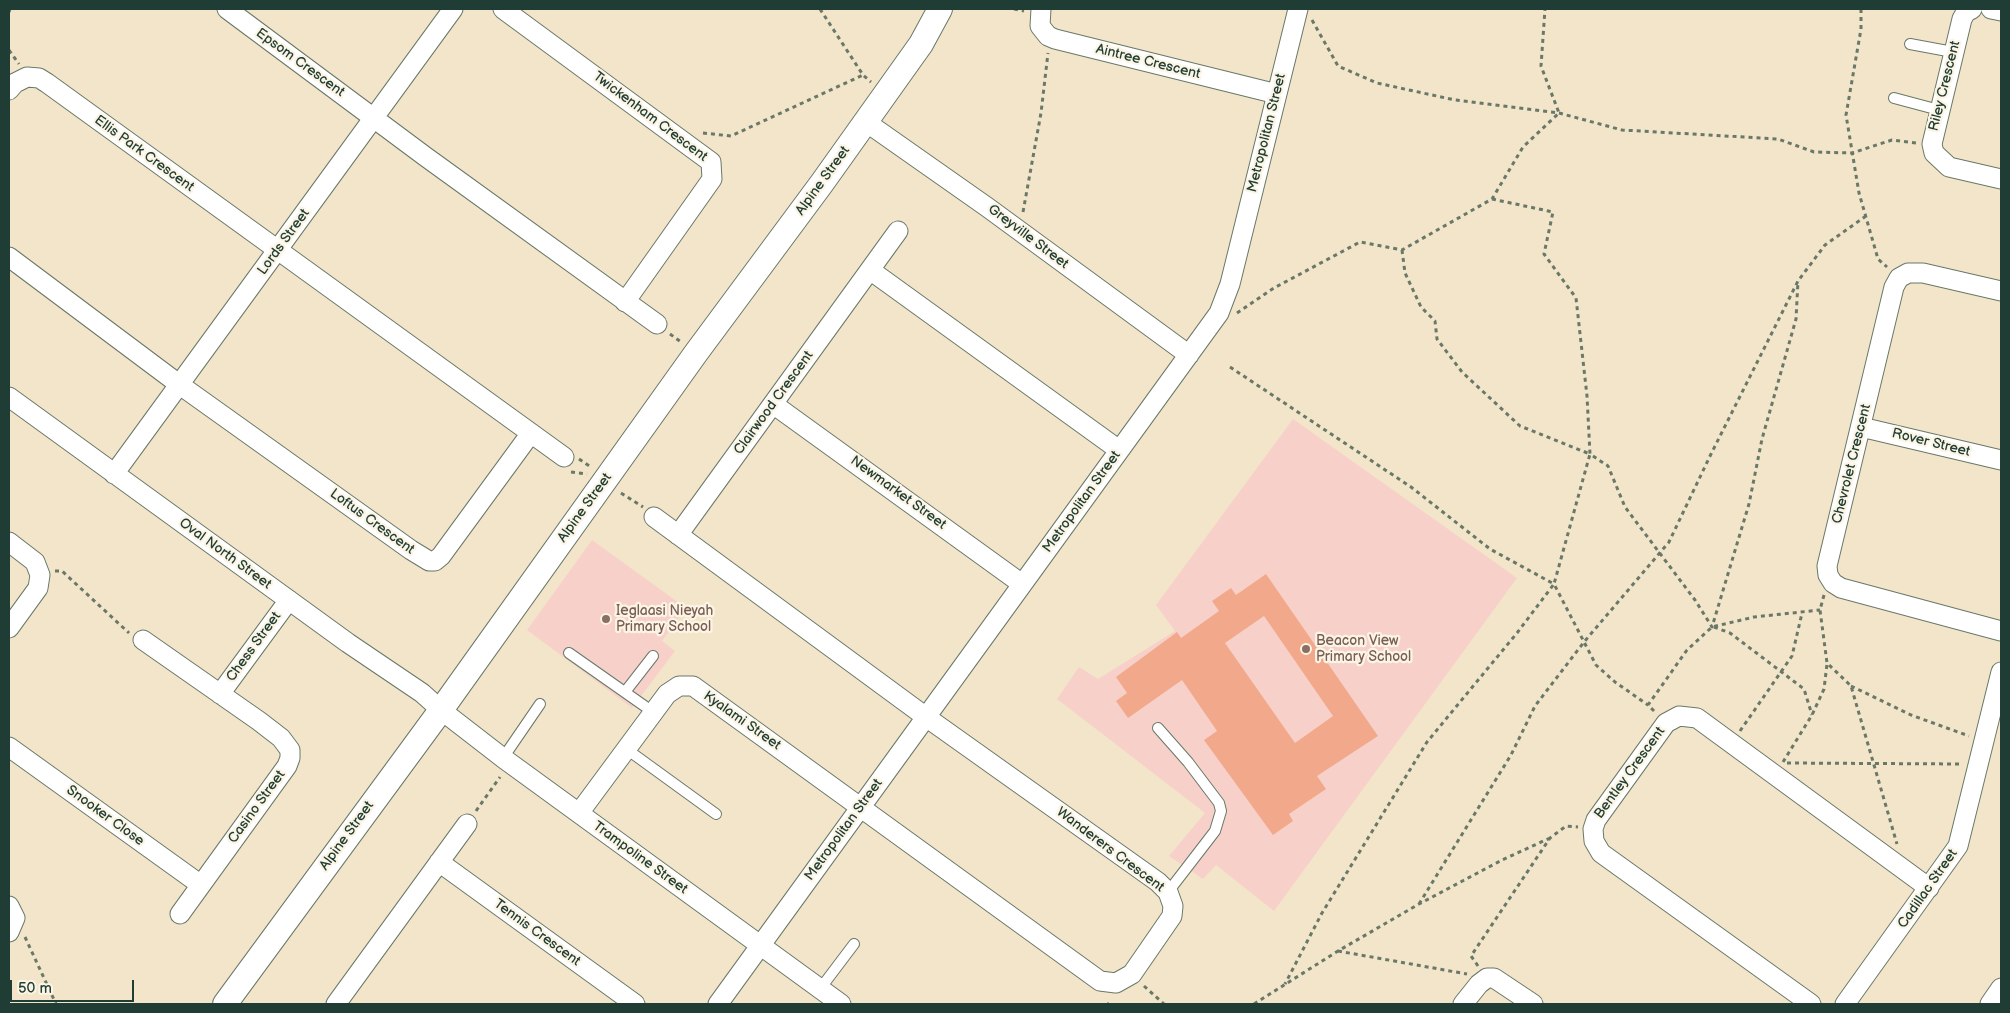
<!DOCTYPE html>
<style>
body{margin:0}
#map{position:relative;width:2010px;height:1013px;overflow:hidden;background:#f3e5c9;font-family:"Balsamiq Sans",sans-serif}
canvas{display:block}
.frame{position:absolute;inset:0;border:10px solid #1f3d34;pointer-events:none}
.scale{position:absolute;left:10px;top:980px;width:124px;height:22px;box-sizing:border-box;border:2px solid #1f3d34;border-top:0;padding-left:6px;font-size:15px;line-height:18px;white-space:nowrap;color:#1f3d34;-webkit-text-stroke:4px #fcf5e5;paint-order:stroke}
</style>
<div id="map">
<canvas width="2010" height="1013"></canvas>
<div class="frame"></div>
<div class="scale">50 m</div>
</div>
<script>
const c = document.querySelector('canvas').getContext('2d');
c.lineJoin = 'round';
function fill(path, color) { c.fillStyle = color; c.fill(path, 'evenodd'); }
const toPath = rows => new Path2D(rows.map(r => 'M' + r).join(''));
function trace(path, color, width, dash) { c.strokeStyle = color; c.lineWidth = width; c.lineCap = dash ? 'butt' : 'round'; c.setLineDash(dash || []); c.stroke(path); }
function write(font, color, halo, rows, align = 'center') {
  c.font = font + ' "Balsamiq Sans",sans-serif'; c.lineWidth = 4.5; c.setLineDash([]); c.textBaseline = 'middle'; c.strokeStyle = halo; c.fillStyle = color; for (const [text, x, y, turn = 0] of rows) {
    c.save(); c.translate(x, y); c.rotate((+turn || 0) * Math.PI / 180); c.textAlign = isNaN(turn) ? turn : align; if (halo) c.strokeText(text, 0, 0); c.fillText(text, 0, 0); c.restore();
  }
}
const built = toPath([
 [1293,419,1517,578,1274,911,1216,865,1203,879,1169,856,1205,813,1057,699,1079,667,1098,679,1175,631,1156,605],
 [592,540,686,608,662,641,675,651,632,708,527,630]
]);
const building = toPath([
 [1266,574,1378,736,1317,776,1326,789,1289,814,1293,821,1273,835,1204,740,1217,731,1182,680,1128,718,1116,701,1127,693,1116,677,1177,632,1181,638,1219,611,1212,601,1231,588,1236,595],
 [1264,616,1333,716,1295,743,1225,643]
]);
const path = toPath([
 [820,9,863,75,871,82],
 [1014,9,1024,11],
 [1861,9,1861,29,1846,115,1859,193,1878,259,1887,267],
 [9,12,10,9],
 [1312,20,1338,66,1377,83,1455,100,1559,113,1622,130,1778,139,1814,152,1852,153,1892,140,1916,143],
 [9,50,19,64],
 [703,133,731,136,863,75],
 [1492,199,1553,212,1544,254,1576,298,1587,396,1590,454,1608,466,1625,507,1695,600,1712,627,1749,504,1762,439,1796,319,1798,281],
 [1023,212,1041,113,1048,53],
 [1402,250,1405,273,1421,307,1435,321,1437,339,1462,372,1520,426,1590,454,1554,584,1596,665,1615,682,1648,705],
 [1237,313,1274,288,1360,242,1402,250,1492,199,1523,147,1559,113,1541,66,1545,9],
 [670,334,681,342],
 [1230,367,1411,487,1490,549,1554,584,1517,633,1427,742,1322,913,1285,984],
 [579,459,591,467],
 [571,472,587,474],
 [621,493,643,507],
 [55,571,62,571,129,633],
 [1824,595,1820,610,1827,663,1851,686,1897,844],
 [1714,627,1730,633,1804,689,1812,715],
 [1851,686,1911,715,1969,736],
 [1654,711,1648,705,1687,650,1712,627,1754,617,1820,610],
 [1740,731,1792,656,1802,613],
 [1783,762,1812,715,1824,689,1827,664],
 [1787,763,1961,764],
 [476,811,500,777],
 [1419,904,1511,755,1535,706,1584,642,1669,542,1711,454,1798,281,1825,245,1866,216],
 [25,937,56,1004],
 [1338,951,1467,974],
 [1478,966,1471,956,1550,838,1566,826,1578,827],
 [1144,986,1164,1004],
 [1107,1003,1108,1004],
 [1254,1004,1338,951,1419,904,1502,860,1550,838]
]);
const service = toPath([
 [1910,44,1953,52],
 [1894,98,1939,110],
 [569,653,653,712],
 [625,692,653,656],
 [1158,728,1188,762,1219,803,1221,811,1215,831,1168,892],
 [625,748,716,814],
 [503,758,540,704],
 [820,989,854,944]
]);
const minor = toPath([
 [227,9,426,157,657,324],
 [503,9,711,162,712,179,625,302],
 [1041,9,1040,26,1048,36,1055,39,1277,94],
 [1972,9,1966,12,1962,19,1932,144,1934,153,1949,167,2001,179],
 [1991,9,2001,11],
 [9,90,15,83,27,77,39,78,47,83,564,457],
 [866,122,987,207,1189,355],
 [9,257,180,385,411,550,429,561,435,561,441,556,531,433],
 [870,270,1119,450],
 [2001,291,1923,273,1908,273,1899,278,1894,287,1827,566,1828,575,1833,583,1841,588,2001,631],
 [9,397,348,643,422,693,441,710,503,758,841,1004],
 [773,404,1022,584],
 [1861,427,2001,460],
 [114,474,453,9],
 [678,535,898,231],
 [9,542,35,562,40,575,38,588,9,628],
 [143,640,259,721,281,738,290,750,290,758,287,766,180,914],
 [220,694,289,600],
 [9,747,201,885],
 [579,813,667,694,679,686,693,686,1100,981,1116,983,1132,974,1172,916,1173,906,1168,892,1158,882,926,717,654,517],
 [439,862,635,1004],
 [9,906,15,918,9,932],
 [336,1004,467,824],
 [718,1004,1219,313,1230,284,1298,9],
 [1463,1004,1479,984,1487,978,1494,978,1533,1004],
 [1811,1004,1601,853,1594,841,1593,829,1596,820,1666,723,1679,716,1697,718,1929,888],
 [1845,1004,1958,846,2001,672],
 [1990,1004,2001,988]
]);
const tertiary = toPath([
 [225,1004,441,710,696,353,822,183,921,44,940,9]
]);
const markers = [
 [606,619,5,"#8d6e63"],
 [1306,649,5,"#8d6e63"]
];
const streetNames = [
 ["Aintree Crescent",1148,62,14],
 ["Epsom Crescent",300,63,36],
 ["Riley Crescent",1945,86,-76],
 ["Twickenham Crescent",650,117,37],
 ["Metropolitan Street",1267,133,-76],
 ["Ellis Park Crescent",144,154,36],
 ["Alpine Street",823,181,-54],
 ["Greyville Street",1028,237,37],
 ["Lords Street",284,242,-54],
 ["Clairwood Crescent",774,403,-54],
 ["Rover Street",1931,443,14],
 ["Chevrolet Crescent",1852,464,-76],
 ["Newmarket Street",898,493,36],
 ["Metropolitan Street",1082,502,-54],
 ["Alpine Street",585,508,-54],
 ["Loftus Crescent",372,522,36],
 ["Oval North Street",225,554,36],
 ["Chess Street",254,647,-54],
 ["Kyalami Street",742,721,35],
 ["Bentley Crescent",1630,773,-54],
 ["Casino Street",257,807,-54],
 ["Snooker Close",105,816,36],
 ["Metropolitan Street",844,830,-54],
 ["Alpine Street",347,836,-54],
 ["Wanderers Crescent",1110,850,37],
 ["Trampoline Street",640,858,36],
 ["Cadillac Street",1928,889,-55],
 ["Tennis Crescent",537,933,36]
];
const educationNames = [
 ["Ieglaasi Nieyah",616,611],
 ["Primary School",616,627],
 ["Beacon View",1316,641],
 ["Primary School",1316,657]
];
fill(built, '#f7d1c9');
fill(building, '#f2a98b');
trace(service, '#697868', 12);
trace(minor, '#697868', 21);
trace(tertiary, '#697868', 26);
trace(path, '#697868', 3, [4, 4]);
trace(service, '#fff', 10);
trace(minor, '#fff', 19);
trace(tertiary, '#fff', 24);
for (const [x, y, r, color] of markers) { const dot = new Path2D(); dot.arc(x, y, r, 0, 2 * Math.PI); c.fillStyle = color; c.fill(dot); trace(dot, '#fcf5e5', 2); }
write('14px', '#1f3d34', '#fcf5e5', streetNames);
write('14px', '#785e54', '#fcf5e5', educationNames, 'left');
</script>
